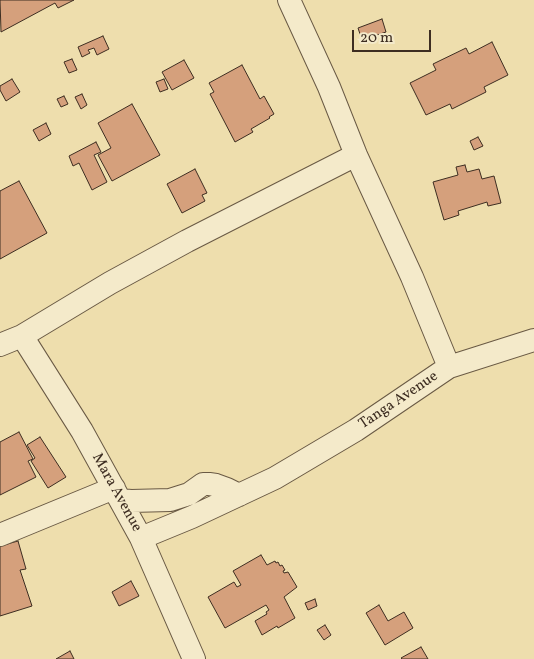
<!DOCTYPE html>
<style>
body{margin:0}
#map{position:relative;width:534px;height:659px;overflow:hidden;background:#eedead;font-family:Vollkorn,serif}
canvas{display:block}
.scale{position:absolute;left:352px;top:30px;width:79px;height:22px;box-sizing:border-box;border:2px solid #3d2d21;border-top:0;padding-left:6px;font-size:15px;line-height:18px;white-space:nowrap;color:#3d2d21;-webkit-text-stroke:4px #f4eaca;paint-order:stroke}
</style>
<div id="map">
<canvas width="534" height="659"></canvas>
<div class="scale">20 m</div>
</div>
<script>
const c = document.querySelector('canvas').getContext('2d');
c.lineJoin = 'round';
function fill(path, color) { c.fillStyle = color; c.fill(path, 'evenodd'); }
const toPath = rows => new Path2D(rows.map(r => 'M' + r).join(''));
function trace(path, color, width, dash) { c.strokeStyle = color; c.lineWidth = width; c.lineCap = dash ? 'butt' : 'round'; c.setLineDash(dash || []); c.stroke(path); }
function write(font, color, halo, rows, align = 'center') {
  c.font = font + ' Vollkorn,serif'; c.lineWidth = 4; c.setLineDash([]); c.textBaseline = 'middle'; c.strokeStyle = halo; c.fillStyle = color; for (const [text, x, y, turn = 0] of rows) {
    c.save(); c.translate(x, y); c.rotate((+turn || 0) * Math.PI / 180); c.textAlign = isNaN(turn) ? turn : align; if (halo) c.strokeText(text, 0, 0); c.fillText(text, 0, 0); c.restore();
  }
}
const building = toPath([
 [0,0,74,0,58,8,55,3,1,32,0,0],
 [382,19,386,32,362,40,358,28,382,19],
 [103,36,109,49,97,55,94,48,88,50,90,53,82,57,78,47,103,36],
 [492,42,508,75,484,87,486,92,452,109,450,104,426,115,410,83,436,70,433,64,466,48,469,54,492,42],
 [72,59,77,70,69,73,64,62,72,59],
 [184,60,194,78,172,90,162,72,184,60],
 [242,65,260,99,264,96,274,114,269,117,270,118,251,129,253,132,235,142,210,94,214,92,209,83,242,65],
 [12,79,20,92,6,101,0,90,0,86,12,79],
 [164,79,168,89,160,92,156,82,164,79],
 [82,94,87,105,81,109,75,97,82,94],
 [64,96,68,104,61,107,57,99,64,96],
 [132,104,160,155,112,181,98,155,111,148,98,123,132,104],
 [46,123,51,134,39,141,33,130,46,123],
 [478,137,483,146,474,150,470,141,478,137],
 [96,142,101,152,94,155,107,182,92,190,79,163,73,166,69,156,96,142],
 [465,165,467,172,479,169,482,179,494,176,501,203,488,206,487,202,458,211,459,215,444,220,433,182,458,175,456,167,465,165],
 [195,169,207,193,202,195,205,201,182,213,167,184,195,169],
 [19,181,47,233,0,259,0,191,19,181],
 [19,432,33,459,28,461,36,477,0,495,0,442,19,432],
 [40,437,66,477,48,488,31,461,35,458,27,445,40,437],
 [18,541,26,569,20,570,32,606,0,616,0,546,18,541],
 [261,555,267,565,275,561,276,563,278,562,280,566,282,565,285,570,283,571,284,573,288,572,297,587,284,597,295,618,278,628,277,626,262,635,255,621,267,614,266,612,269,610,266,605,225,628,208,597,234,582,237,587,241,585,233,571,261,555],
 [131,581,139,596,119,606,112,592,131,581],
 [315,599,317,606,308,610,305,603,315,599],
 [379,605,388,621,404,612,413,628,385,645,366,613,379,605],
 [325,625,331,635,324,640,317,630,325,625],
 [421,647,428,659,402,659,401,658,421,647],
 [70,651,74,659,56,659,70,651]
]);
const minor = toPath([
 [289,0,329,87,356,155,412,277,449,367],
 [22,336,82,431,141,538,194,659],
 [0,345,22,336,110,283,187,241,356,155],
 [120,500,131,501,170,500,189,494,203,484,209,484,216,485,227,489,239,495],
 [0,535,114,488],
 [141,538,192,517,275,478,356,430,449,367,534,340]
]);
const streetNames = [
 ["Tanga Avenue",399,401,-34],
 ["Mara Avenue",116,493,61]
];
fill(building, '#d5a07c');
trace(building, '#3d2d21', 1);
trace(minor, '#695944', 24);
trace(minor, '#f4eaca', 22);
write('15px', '#3d2d21', '#f4eaca', streetNames);
</script>
